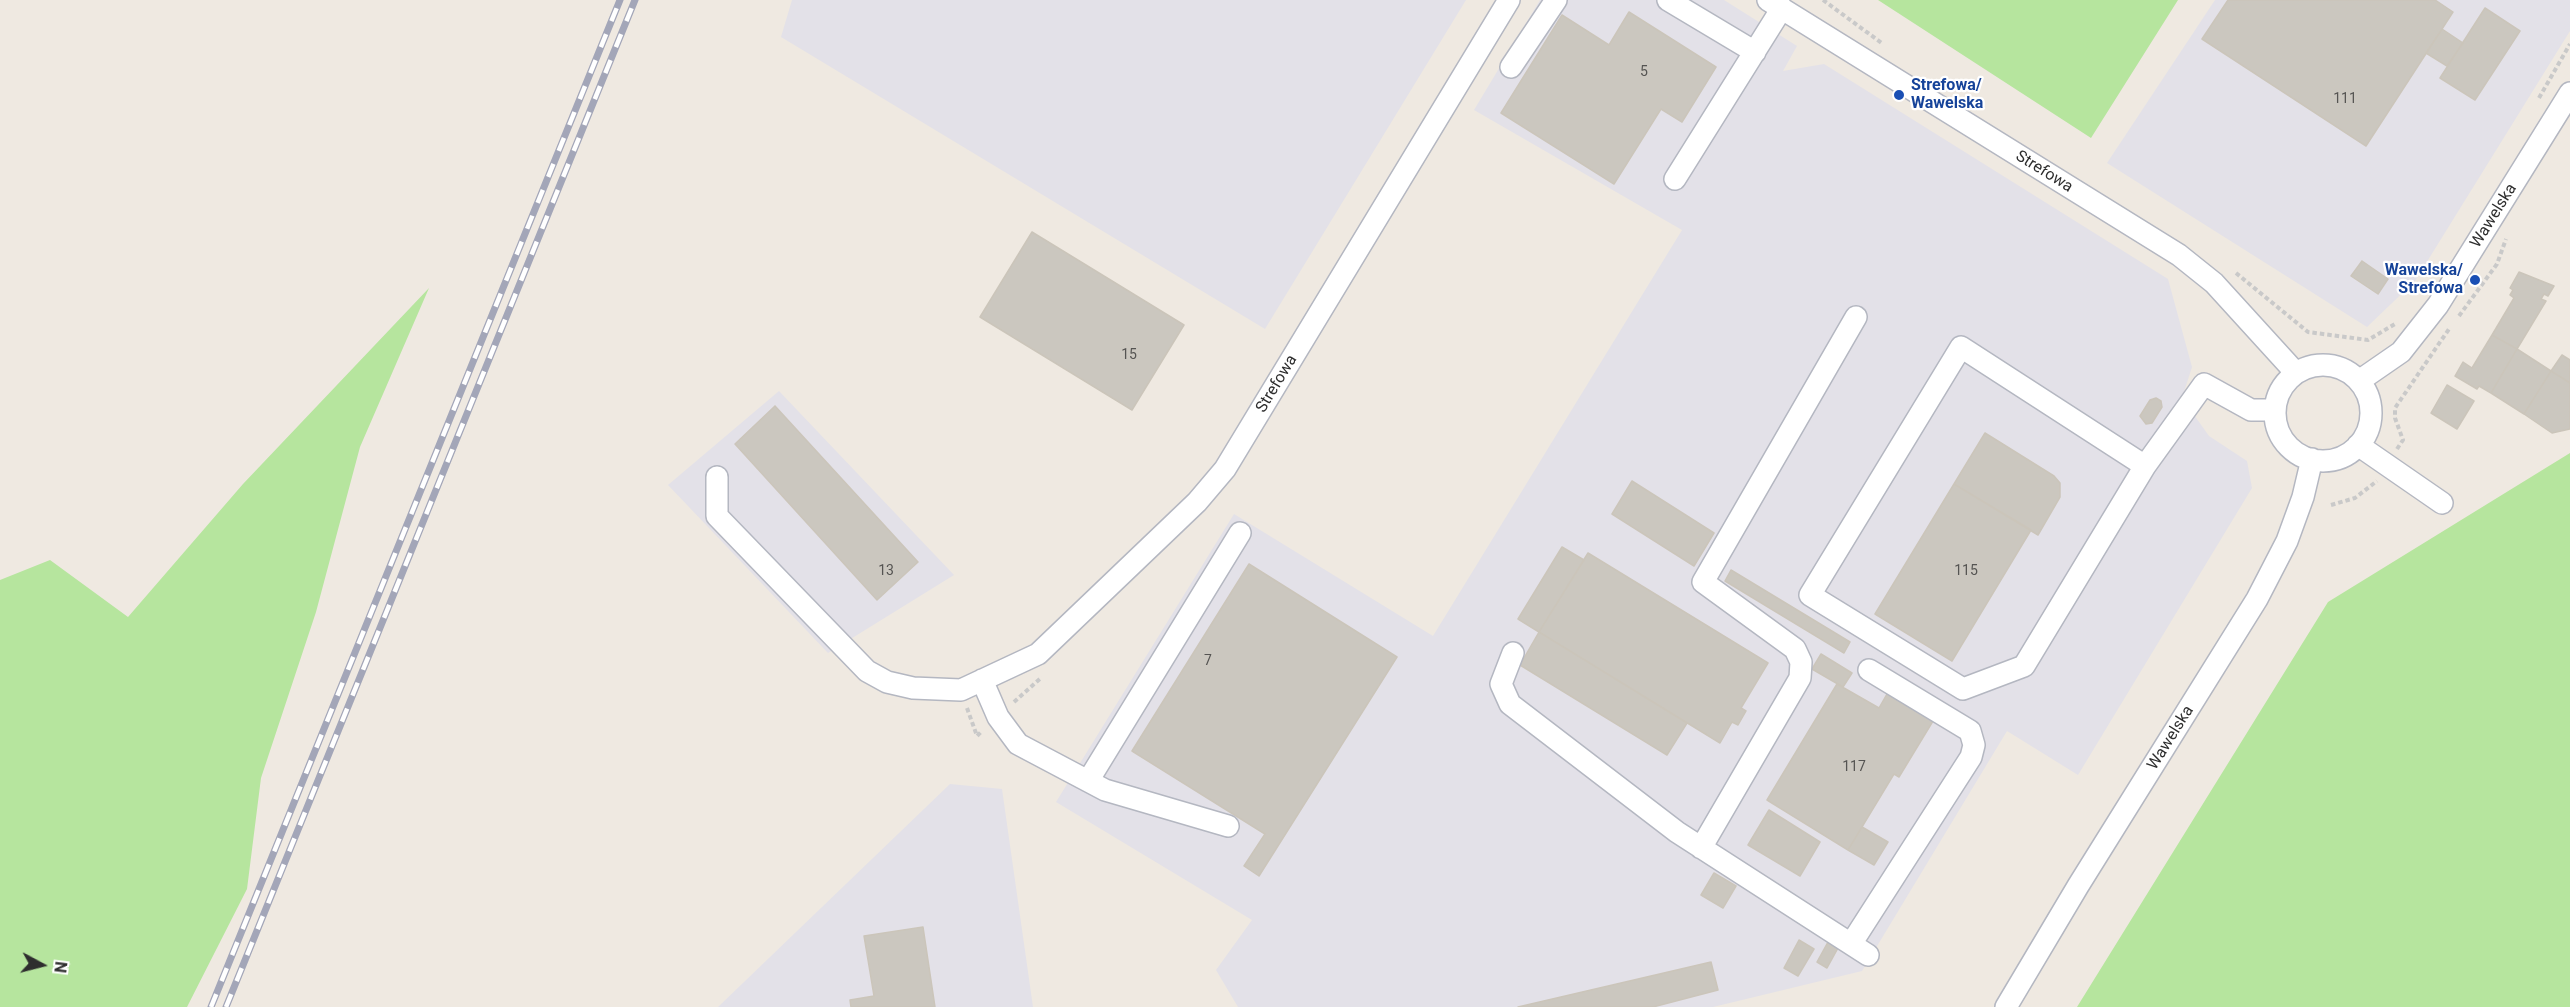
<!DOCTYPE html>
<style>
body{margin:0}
#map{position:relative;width:2570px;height:1007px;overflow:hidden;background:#efe9e1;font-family:Roboto,sans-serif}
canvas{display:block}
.north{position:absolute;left:12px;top:935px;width:60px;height:60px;-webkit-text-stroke:4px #fff;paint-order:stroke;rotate:97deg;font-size:16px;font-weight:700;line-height:24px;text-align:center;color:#2e2e2e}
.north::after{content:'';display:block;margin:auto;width:21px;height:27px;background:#2e2e2e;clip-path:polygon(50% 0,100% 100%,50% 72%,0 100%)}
</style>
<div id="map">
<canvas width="2570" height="1007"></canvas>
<div class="north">N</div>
</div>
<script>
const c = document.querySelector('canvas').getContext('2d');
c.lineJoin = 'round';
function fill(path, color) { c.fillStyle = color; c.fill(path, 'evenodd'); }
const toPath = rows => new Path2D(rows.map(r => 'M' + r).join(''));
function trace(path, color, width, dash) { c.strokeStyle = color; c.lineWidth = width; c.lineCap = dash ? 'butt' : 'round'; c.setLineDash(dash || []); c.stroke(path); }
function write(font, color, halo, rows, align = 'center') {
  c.font = font + ' Roboto,sans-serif'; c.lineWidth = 4.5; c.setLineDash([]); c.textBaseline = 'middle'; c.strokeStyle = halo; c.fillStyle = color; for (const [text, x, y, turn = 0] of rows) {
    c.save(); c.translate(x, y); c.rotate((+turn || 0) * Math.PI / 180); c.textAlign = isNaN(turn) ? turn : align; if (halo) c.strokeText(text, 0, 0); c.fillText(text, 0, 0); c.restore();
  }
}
const industrial = toPath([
 [792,0,1466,0,1265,329,781,37],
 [1540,0,1724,0,1797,46,1783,71,1824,64,2168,279,2192,367,2182,398,2209,436,2247,461,2252,488,2078,775,2007,731,1862,971,1713,1007,1238,1007,1216,970,1252,920,1056,802,1234,514,1433,636,1682,230,1474,110],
 [2215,0,2570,0,2570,31,2415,281,2367,327,2107,163],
 [779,391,954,575,828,653,668,485],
 [950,784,1002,789,1033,1007,718,1007]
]);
const green = toPath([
 [1878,0,2178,0,2091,138],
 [429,288,360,447,316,612,261,778,247,889,187,1007,0,1007,0,580,50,560,128,617,243,484],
 [2570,453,2570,1007,2077,1007,2328,602]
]);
const building = toPath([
 [2228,0,2435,0,2453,12,2366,146,2202,39,2228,0],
 [2485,8,2520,31,2475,100,2440,78,2485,8],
 [1629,12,1716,67,1682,122,1661,109,1614,184,1501,113,1562,15,1609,45,1629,12],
 [2442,29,2463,43,2447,66,2426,53,2442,29],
 [1032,232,1184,325,1132,410,980,317,1032,232],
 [2362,261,2388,279,2378,294,2351,276,2362,261],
 [2519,272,2554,286,2548,296,2544,294,2541,299,2546,301,2517,349,2492,335,2514,298,2510,295,2513,290,2510,288,2519,272],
 [2492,335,2517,349,2491,393,2479,386,2477,389,2455,376,2463,362,2472,368,2492,335],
 [2517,349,2551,371,2524,414,2491,393,2517,349],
 [2562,355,2570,360,2570,383,2551,371,2562,355],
 [2551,371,2570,383,2570,429,2552,433,2524,414,2551,371],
 [2447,385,2474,401,2457,429,2431,413,2447,385],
 [2156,398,2161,401,2162,407,2152,423,2146,424,2140,416,2150,400,2156,398],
 [775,406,918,562,877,600,735,444,775,406],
 [1985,433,2054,476,2060,483,2060,497,2038,535,1954,484,1985,433],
 [1632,481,1714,533,1694,566,1612,514,1632,481],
 [1954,484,2031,530,1952,661,1875,614,1954,484],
 [1562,547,1584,560,1539,632,1518,619,1562,547],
 [1588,553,1768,663,1741,708,1746,711,1738,725,1732,722,1720,743,1539,632,1588,553],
 [1249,564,1397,657,1259,876,1244,866,1265,834,1132,751,1249,564],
 [1731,570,1850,642,1844,653,1725,581,1731,570],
 [1539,632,1687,723,1667,755,1520,665,1539,632],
 [1821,654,1852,673,1843,687,1812,669,1821,654],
 [1837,684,1879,708,1887,694,1933,721,1899,777,1894,774,1848,850,1767,800,1837,684],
 [1769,810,1820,842,1800,876,1748,845,1769,810],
 [1862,827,1888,842,1874,865,1848,850,1862,827],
 [1714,873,1736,886,1723,908,1701,895,1714,873],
 [923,927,935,1007,851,1007,850,1000,874,996,864,936,923,927],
 [1799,940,1814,949,1798,976,1784,968,1799,940],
 [1828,942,1838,948,1827,968,1817,962,1828,942],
 [1711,962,1718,990,1653,1007,1518,1007,1711,962]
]);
const path = toPath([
 [1823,0,1883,44],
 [2539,98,2570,44],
 [2236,273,2308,332,2368,340,2395,324],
 [2459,316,2497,264,2506,239],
 [2397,449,2403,440,2395,418,2395,408,2449,329],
 [2331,505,2355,498,2377,481],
 [1014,702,1042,677],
 [967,708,977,736,982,731]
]);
const minor = toPath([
 [1668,0,1755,52],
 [1768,0,2179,255,2214,283,2296,373],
 [1511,67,1556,0],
 [1675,179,1782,8],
 '2275 413a48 48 0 1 1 96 0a48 48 0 1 1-96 0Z',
 [2359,381,2401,352,2438,305,2570,93],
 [2358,445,2442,503],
 [2145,466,1961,347,1810,595,1963,689,2024,666,2145,466,2204,384,2251,410,2275,410],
 [717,477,717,516,867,671,887,682,913,688,961,690,1038,654,1197,502,1225,469,1509,0],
 [1513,653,1501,684,1510,704,1677,832,1868,955],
 [982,680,998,717,1018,744,1105,790,1228,826],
 [1088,781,1240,533],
 [1701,848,1800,678,1801,662,1795,649,1703,582,1856,317],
 [1851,944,1971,757,1974,745,1970,731,1869,670],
 [2006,1007,2078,886,2257,599,2287,541,2303,497,2312,459]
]);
const rail = toPath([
 [211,1007,620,0],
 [226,1007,635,0]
]);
const markers = [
 [1899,95,6,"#1a4fb4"],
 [2475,280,6,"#1a4fb4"]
];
const numberNames = [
 ["5",1644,72],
 ["111",2345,99],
 ["15",1129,355],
 ["13",886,571],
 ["115",1966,571],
 ["7",1208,661],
 ["117",1854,767]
];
const transitNames = [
 ["Strefowa/",1911,86],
 ["Wawelska",1911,104],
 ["Wawelska/",2463,271,"right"],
 ["Strefowa",2463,289,"right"]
];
const streetNames = [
 ["Strefowa",2044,172,32],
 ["Wawelska",2494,216,-58],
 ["Strefowa",1277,384,-59],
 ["Wawelska",2171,738,-58]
];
fill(industrial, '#e3e1e8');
fill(green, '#b6e59e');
fill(building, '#cbc7bf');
trace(building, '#cbc5ba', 1.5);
trace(minor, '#b4b7c1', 24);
trace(path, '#c9c9c9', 4, [4.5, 3]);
trace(minor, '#fff', 21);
trace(rail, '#a3a6b8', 7);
trace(rail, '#fff', 4.5, [14]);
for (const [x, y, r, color] of markers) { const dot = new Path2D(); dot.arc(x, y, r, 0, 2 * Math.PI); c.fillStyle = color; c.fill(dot); trace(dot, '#fff', 2); }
write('14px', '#555452', null, numberNames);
write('bold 16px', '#164399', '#fff', transitNames, 'left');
write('16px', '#2e2e2e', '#fff', streetNames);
</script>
